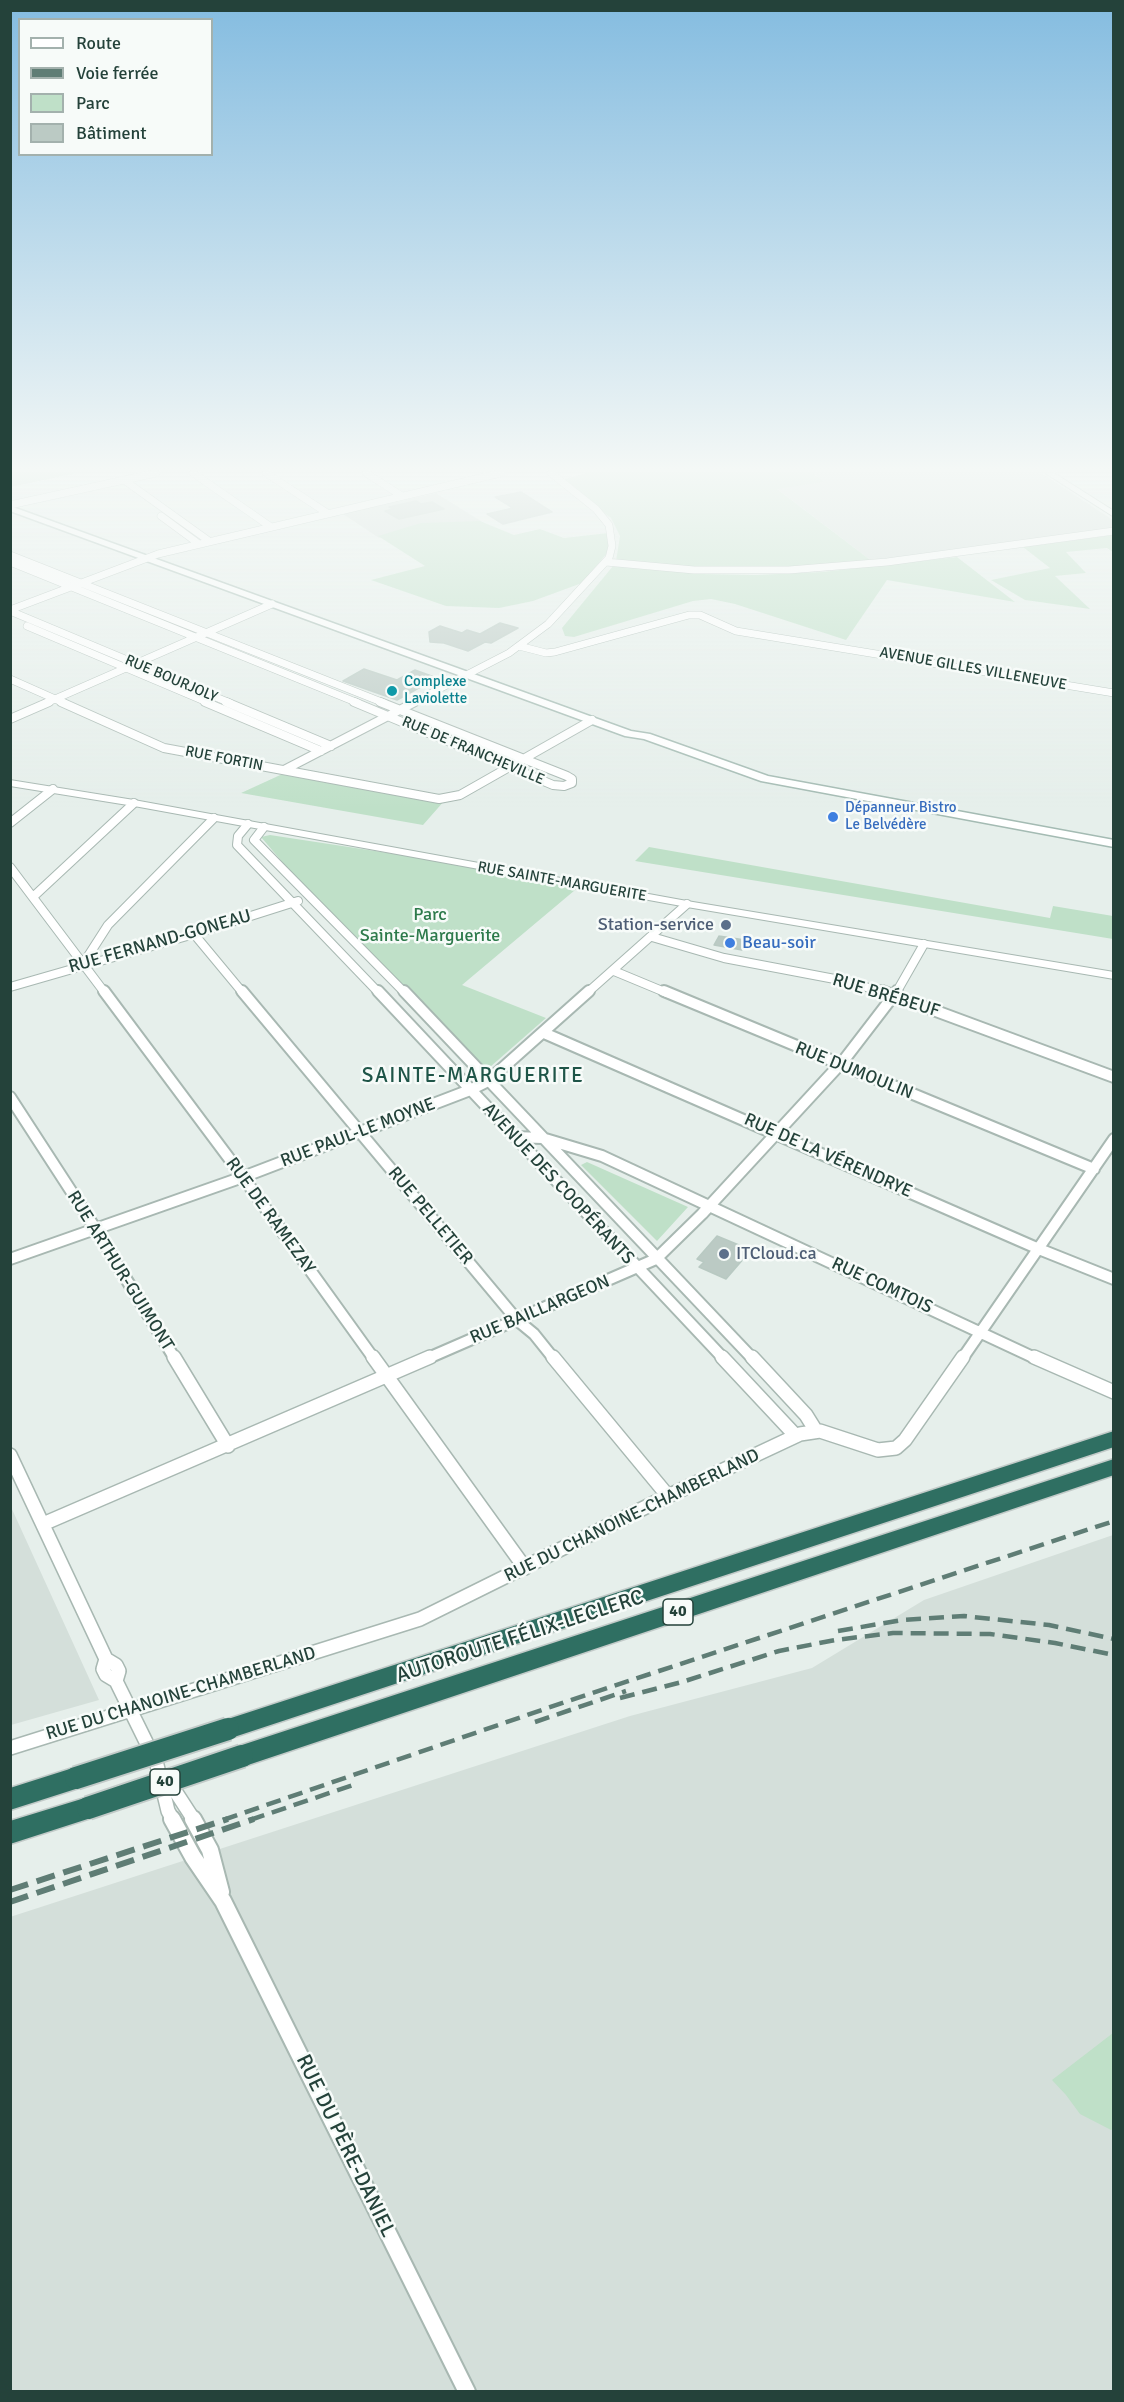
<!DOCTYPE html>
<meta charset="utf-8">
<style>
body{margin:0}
#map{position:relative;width:1124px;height:2402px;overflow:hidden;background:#e6efeb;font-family:Signika,sans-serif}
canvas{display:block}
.frame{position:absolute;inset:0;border:12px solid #24423a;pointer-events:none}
.legend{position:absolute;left:18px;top:18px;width:195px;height:138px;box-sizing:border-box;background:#f7fbf9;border:2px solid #a3b1ad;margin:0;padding:8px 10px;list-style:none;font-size:18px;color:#24423a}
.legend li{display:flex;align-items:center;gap:12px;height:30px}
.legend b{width:30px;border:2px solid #a3b1ad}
</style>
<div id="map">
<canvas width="1124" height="2402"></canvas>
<div class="frame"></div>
<ul class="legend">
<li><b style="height:8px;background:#fff"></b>Route</li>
<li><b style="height:8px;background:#5f7d75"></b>Voie ferrée</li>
<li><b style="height:16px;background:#bfe0c8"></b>Parc</li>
<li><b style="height:16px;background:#bbcac4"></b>Bâtiment</li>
</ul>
</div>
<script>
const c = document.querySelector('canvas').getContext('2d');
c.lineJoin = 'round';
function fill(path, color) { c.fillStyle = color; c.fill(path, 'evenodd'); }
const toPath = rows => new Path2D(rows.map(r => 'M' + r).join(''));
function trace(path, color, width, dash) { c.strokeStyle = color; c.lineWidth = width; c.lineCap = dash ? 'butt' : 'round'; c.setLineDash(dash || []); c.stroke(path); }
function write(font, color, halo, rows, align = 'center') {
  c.font = font + ' Signika,sans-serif'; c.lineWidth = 5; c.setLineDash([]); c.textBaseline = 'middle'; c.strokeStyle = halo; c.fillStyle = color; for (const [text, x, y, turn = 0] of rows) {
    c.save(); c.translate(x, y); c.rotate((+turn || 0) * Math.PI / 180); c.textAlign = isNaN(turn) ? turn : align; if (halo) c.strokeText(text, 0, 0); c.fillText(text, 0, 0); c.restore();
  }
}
const built = toPath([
 [812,473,1041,473,1113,520,1113,532,873,562,776,488,823,482],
 [436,493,518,544,411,529,379,538,343,514],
 [11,1507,99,1700,11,1725,10,1725],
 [1113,1535,1113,2391,11,2391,10,1917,630,1716,812,1668,924,1600]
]);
const green = toPath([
 [11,473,77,473,11,487],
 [587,473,812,473,824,482,777,489,873,562,822,569,696,569,616,561,620,536,611,518,561,480],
 [480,521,514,535,540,529,564,538,608,533,608,552,582,583,533,601,499,608,446,606,371,580,425,566,378,536,421,523],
 [1113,535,1113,552,1107,548,1066,552,1086,573,1055,576,1090,609,1025,600,991,580,1050,568,1023,547],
 [957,557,1015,602,887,580,846,640,735,604,711,599,693,601,574,637,565,636,562,628,613,566,702,574,756,575,822,572],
 [289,771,445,800,423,825,241,793],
 [270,835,500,870,581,885,462,985,546,1018,482,1074,312,897,261,837],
 [649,847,1050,918,1053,906,1113,916,1113,939,635,861],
 [587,1162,688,1207,657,1241,581,1165],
 [1113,2033,1114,2128,1111,2130,1080,2114,1066,2095,1052,2080]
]);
const building = toPath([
 [521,492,552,512,503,524,487,514,513,508,495,497,521,492],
 [416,501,421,504,432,502,444,509,399,519,385,511,393,509,389,507,416,501],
 [500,623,518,628,491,643,485,642,468,651,444,643,430,642,429,632,440,626,462,633,467,630,480,634,500,623],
 [364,669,397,680,415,670,437,678,397,700,343,681,364,669],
 [719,936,745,940,742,950,714,945,719,936],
 [717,1236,751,1250,726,1279,699,1267,704,1262,697,1259,717,1236]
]);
const minorFar4 = toPath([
 [193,473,271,527],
 [266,473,327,513],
 [366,473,402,496],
 [124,480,209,541],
 [10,505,156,473],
 [161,516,199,544],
 [10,555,384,703],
 [10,562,358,703],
 [606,562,694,570,789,570,887,562,1114,531],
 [10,610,158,554,501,473],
 [10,611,230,703],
 [27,626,209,703],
 [519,646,546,653,555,652,689,615,700,615,736,631,1114,693],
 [10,679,64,703],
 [46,703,272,604],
 [412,703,509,653,548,624,609,558,612,546,609,525,596,509,551,473]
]);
const minorFar3 = toPath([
 [61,702,164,748,439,799,460,795,592,720],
 [205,702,321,751],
 [226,702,331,746],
 [354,702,553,785,564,786,572,783,572,779,567,776,380,702],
 [10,719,49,702],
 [284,770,415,702],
 [10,823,53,789],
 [248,824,238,836,237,845,379,993],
 [264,827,254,840,405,993],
 [10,867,105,993],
 [33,897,134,803],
 [194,934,243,993],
 [652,937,724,958,840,980,888,993],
 [83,964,108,925,214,818],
 [614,971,667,993],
 [10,987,194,934,298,901],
 [587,993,687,904],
 [896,993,924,944]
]);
const minorFar2 = toPath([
 [104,991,243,1177,374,1359],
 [242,991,517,1320,534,1334,554,1359],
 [378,991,724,1359],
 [404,991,753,1359],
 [664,991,1094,1169],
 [882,991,1114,1077],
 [544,1033,1039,1249,1114,1279],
 [10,1097,95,1228,175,1359],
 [515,1137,542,1138,602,1156,1037,1359],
 [10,1259,243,1177,470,1090,488,1081,589,991],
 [426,1359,656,1259,702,1214,844,1060,897,991],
 [962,1359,1114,1139]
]);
const minorFar1 = toPath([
 [174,1357,228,1446],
 [373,1357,525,1568],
 [553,1357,668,1496],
 [722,1357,795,1435],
 [752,1357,806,1415,816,1431],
 [1034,1357,1114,1392],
 [10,1455,106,1659,116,1665,119,1671,116,1681],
 [43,1524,430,1357],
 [106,1659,103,1669,106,1675,116,1681,152,1754],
 [10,1748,420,1619,668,1496,800,1434,820,1431,878,1450,896,1448,905,1440,963,1357],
 [157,1765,168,1811,173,1820],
 [168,1780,194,1820]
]);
const minor = toPath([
 [172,1819,193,1857,223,1901,467,2392],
 [193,1819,210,1850,221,1892]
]);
const tertiary = toPath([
 [1045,473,1054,473,1114,511,1114,517,1045,473],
 [10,780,134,800,687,901,1114,972,1114,979,687,907,134,806,10,786,10,780]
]);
const secondary = toPath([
 [10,506,631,731,650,734,768,776,1114,840,1114,847,761,781,644,739,625,736,10,511,10,506]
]);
const motorway = toPath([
 [1114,1431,1114,1447,228,1739,220,1736,216,1729,220,1722,228,1719,1114,1431],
 [1114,1459,1114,1475,242,1767,233,1764,230,1756,233,1748,242,1745,1114,1459],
 [76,1767,85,1770,88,1778,85,1786,10,1810,10,1788,76,1767],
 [88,1797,97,1800,100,1808,97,1816,10,1844,10,1821,88,1797]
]);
const railFar1 = toPath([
 [838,1631,902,1620,964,1616,1049,1625,1114,1639],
 [620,1698,682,1682,779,1651,835,1640,893,1633,990,1634,1055,1643,1114,1655],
 [535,1722,626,1691],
 [223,1820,565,1702,1114,1521],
 [250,1820,353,1785]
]);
const rail = toPath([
 [10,1890,228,1819],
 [10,1902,254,1819]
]);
const motorwayBridge = toPath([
 [76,1778,228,1729],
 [88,1808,242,1756]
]);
const markers = [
 [392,691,6,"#0f9aa8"],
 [833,817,6,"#3f7fe0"],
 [726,925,6,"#5c6f8a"],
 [730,943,6,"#3f7fe0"],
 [724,1254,6,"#5c6f8a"]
];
const farStreetnames = [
 ["AVENUE GILLES VILLENEUVE",973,669,10],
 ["RUE BOURJOLY",171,679,23],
 ["RUE DE FRANCHEVILLE",473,751,23],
 ["RUE FORTIN",224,759,11],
 ["RUE SAINTE-MARGUERITE",562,882,10]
];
const farCulturenames = [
 ["Complexe",404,682],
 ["Laviolette",404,699]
];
const farShopnames = [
 ["Dépanneur Bistro",845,808],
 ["Le Belvédère",845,825]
];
const shields = [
 [678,1612,30],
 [165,1782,30]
];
const shieldNames = [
 ["40",678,1612],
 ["40",165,1782]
];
const parkNames = [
 ["Parc",430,915],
 ["Sainte-Marguerite",430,936]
];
const serviceNames = [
 ["Station-service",714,925],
 ["ITCloud.ca",736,1254,"left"]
];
const streetNames = [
 ["RUE FERNAND-GONEAU",160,942,-16],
 ["RUE BRÉBEUF",886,996,17],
 ["RUE DUMOULIN",854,1071,22],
 ["RUE PAUL-LE MOYNE",358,1133,-21],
 ["RUE DE LA VÉRENDRYE",828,1156,24],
 ["AVENUE DES COOPÉRANTS",558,1184,47],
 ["RUE DE RAMEZAY",270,1216,54],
 ["RUE PELLETIER",430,1216,50],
 ["RUE ARTHUR-GUIMONT",120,1271,58],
 ["RUE COMTOIS",882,1286,25],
 ["RUE BAILLARGEON",540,1310,-23],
 ["RUE DU CHANOINE-CHAMBERLAND",632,1516,-26],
 ["RUE DU CHANOINE-CHAMBERLAND",181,1694,-17]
];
const shopNames = [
 ["Beau-soir",742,943]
];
const quarterNames = [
 ["SAINTE-MARGUERITE",473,1076]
];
const nearStreetnames = [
 ["AUTOROUTE FÉLIX-LECLERC",520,1637,-18],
 ["RUE DU PÈRE-DANIEL",345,2146,64]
];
fill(built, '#d4dfda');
fill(green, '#bfe0c8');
fill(building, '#bbcac4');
trace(building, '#b8c9c2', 1.5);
trace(minorFar4, '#a8b8b2', 8);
trace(minorFar3, '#a8b8b2', 10);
trace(minorFar2, '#a8b8b2', 14);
trace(minorFar1, '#a8b8b2', 16);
trace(minor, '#a8b8b2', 20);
trace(tertiary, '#a8b8b2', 2);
trace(secondary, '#a4bbb3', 3);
trace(motorway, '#c2cac8', 3);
trace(minorFar4, '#fff', 7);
trace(minorFar3, '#fff', 8);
trace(minorFar2, '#fff', 10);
trace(minorFar1, '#fff', 13);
trace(minor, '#fff', 16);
fill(tertiary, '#fff');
fill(secondary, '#fff');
fill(motorway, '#2f6f62');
trace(railFar1, '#5f7d75', 4.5, [15, 8]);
trace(rail, '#5f7d75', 6, [19, 9]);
trace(motorwayBridge, '#c2cac8', 26, []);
trace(motorwayBridge, '#2f6f62', 22);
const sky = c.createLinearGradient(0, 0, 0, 809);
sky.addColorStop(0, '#84bce0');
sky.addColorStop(0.58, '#f4f8f6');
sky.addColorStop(1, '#f4f8f600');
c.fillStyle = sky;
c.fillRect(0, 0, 1124, 809);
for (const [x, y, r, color] of markers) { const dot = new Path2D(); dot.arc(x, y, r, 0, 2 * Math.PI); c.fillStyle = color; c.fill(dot); trace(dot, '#f7fbf9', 2); }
write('15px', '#24423a', '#f7fbf9', farStreetnames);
write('15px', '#0d838f', '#f7fbf9', farCulturenames, 'left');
write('15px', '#366cbe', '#f7fbf9', farShopnames, 'left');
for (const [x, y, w] of shields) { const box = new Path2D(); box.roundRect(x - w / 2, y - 13, w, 26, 4.5); c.fillStyle = '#f7fbf9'; c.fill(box); trace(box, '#24423a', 1.5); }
write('bold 16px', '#24423a', null, shieldNames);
write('18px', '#2d7a4b', '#f7fbf9', parkNames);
write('18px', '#4e5e75', '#f7fbf9', serviceNames, 'right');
write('18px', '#24423a', '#f7fbf9', streetNames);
write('18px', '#366cbe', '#f7fbf9', shopNames, 'left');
c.letterSpacing = '1.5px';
write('21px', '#1f5548', '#f7fbf9', quarterNames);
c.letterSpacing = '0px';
write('21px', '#24423a', '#f7fbf9', nearStreetnames);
</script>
